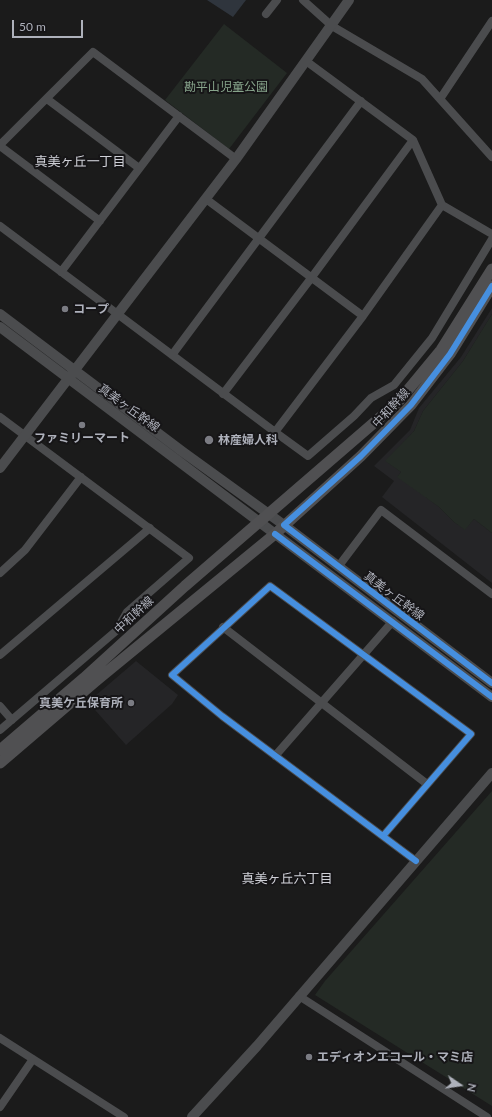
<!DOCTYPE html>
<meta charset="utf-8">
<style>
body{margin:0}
#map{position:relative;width:492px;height:1117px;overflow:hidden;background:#1b1b1b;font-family:Lato,sans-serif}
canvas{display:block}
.north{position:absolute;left:440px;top:1065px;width:40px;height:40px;-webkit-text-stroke:3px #161517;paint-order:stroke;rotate:103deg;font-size:11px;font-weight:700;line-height:16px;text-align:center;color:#aeb1bb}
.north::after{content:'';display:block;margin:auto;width:14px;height:18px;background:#aeb1bb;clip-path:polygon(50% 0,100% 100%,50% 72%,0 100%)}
.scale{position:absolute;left:12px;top:20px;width:71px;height:18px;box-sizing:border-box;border:2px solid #aeb1bb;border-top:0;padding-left:5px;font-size:12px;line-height:14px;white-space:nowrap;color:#aeb1bb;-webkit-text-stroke:3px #161517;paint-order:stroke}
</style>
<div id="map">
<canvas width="492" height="1117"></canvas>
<div class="north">N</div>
<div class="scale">50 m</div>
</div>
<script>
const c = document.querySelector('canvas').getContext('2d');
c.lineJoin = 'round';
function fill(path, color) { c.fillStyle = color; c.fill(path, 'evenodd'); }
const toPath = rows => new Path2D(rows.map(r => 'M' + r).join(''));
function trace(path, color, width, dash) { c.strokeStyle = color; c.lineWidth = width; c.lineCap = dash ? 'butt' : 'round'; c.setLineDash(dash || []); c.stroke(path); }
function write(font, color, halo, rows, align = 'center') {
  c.font = font + ' Lato,"Noto Sans JP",sans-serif'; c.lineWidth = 4; c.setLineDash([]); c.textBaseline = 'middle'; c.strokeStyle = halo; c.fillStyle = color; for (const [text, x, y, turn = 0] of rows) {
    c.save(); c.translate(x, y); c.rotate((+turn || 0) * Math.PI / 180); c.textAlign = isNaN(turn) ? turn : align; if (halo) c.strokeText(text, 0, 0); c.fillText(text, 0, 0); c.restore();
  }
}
const built = toPath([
 [492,308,492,314,463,361,423,411,414,431,386,461,401,472,398,476,439,507,454,522,465,529,474,519,492,533,492,583,382,497,394,481,374,466,410,430,419,408,461,357],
 [136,661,178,695,172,704,126,745,88,702]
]);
const green = toPath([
 [224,24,287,73,229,149,165,100],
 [492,314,492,533,474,519,465,530,454,522,439,507,397,477,401,472,385,461,414,431,423,411,463,361],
 [492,791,492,1106,315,995,325,981]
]);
const water = toPath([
 [207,0,246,0,233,17]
]);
const minor = toPath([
 [303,0,332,26,422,79,492,157],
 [266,14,277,0],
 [306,61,413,140,442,205,492,234],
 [47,99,139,168],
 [440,99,492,21],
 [0,145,93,52,236,159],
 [0,146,100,221],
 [206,199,363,316],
 [0,226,275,432,363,316,442,205],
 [61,272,179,116],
 [172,355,361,101],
 [223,394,312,277,413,140],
 [0,417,189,558,127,612,116,631,0,730],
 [275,432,308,456,354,416,371,398,394,385,432,338,492,239],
 [338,567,381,510,492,594],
 [0,573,25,550,81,477],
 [223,627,427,784],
 [0,655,150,528],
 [0,706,12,720],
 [275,756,393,621],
 [383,836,471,734,270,586,172,675,222,716,416,861],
 [299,996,487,1117],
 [0,1038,124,1117],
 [0,1107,33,1059]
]);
const tertiary = toPath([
 [0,314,183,452,284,525,492,683],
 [0,327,492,697],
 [0,468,236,159,349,0],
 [192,1117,257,1046,492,773]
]);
const secondary = toPath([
 [0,750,84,678,185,586,398,402,441,350,492,269],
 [0,763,97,680,275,534,361,456,411,405,450,354,492,286]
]);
const cycleway = toPath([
 [492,286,450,354,411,405,361,456,284,525,492,683],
 [275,534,492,697],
 [383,836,471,734,270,586,172,675,222,716,416,861]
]);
const markers = [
 [65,309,4,"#7b7c83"],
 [82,425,4,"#7b7c83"],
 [209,440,5,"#7b7c83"],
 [131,703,4,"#7b7c83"],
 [309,1057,4,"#7b7c83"]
];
const parkNames = [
 ["勘平山児童公園",226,87]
];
const poiNames = [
 ["コープ",73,309],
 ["ファミリーマート",82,438,"center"],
 ["林産婦人科",218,440],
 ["真美ケ丘保育所",123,703,"right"],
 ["エディオンエコール・マミ店",317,1057]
];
const streetNames = [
 ["真美ヶ丘幹線",129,408,36],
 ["中和幹線",391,408,-47],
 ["真美ヶ丘幹線",394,596,37],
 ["中和幹線",134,615,-43]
];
const neighbourhoodNames = [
 ["真美ヶ丘一丁目",80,162],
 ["真美ヶ丘六丁目",287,879]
];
fill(built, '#252527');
fill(green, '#242a25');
fill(water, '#2f353d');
trace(minor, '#4b4c4e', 8);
trace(tertiary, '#4b4c4e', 10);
trace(secondary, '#505052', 11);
trace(cycleway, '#468fdf', 6);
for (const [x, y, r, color] of markers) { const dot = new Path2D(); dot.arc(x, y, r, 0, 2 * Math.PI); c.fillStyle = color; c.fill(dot); trace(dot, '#161517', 1.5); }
write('12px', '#87a48b', '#161517', parkNames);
write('bold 12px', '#aeb1bb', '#161517', poiNames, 'left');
write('12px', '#aeb1bb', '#161517', streetNames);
write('13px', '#cfd0d7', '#161517', neighbourhoodNames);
</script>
